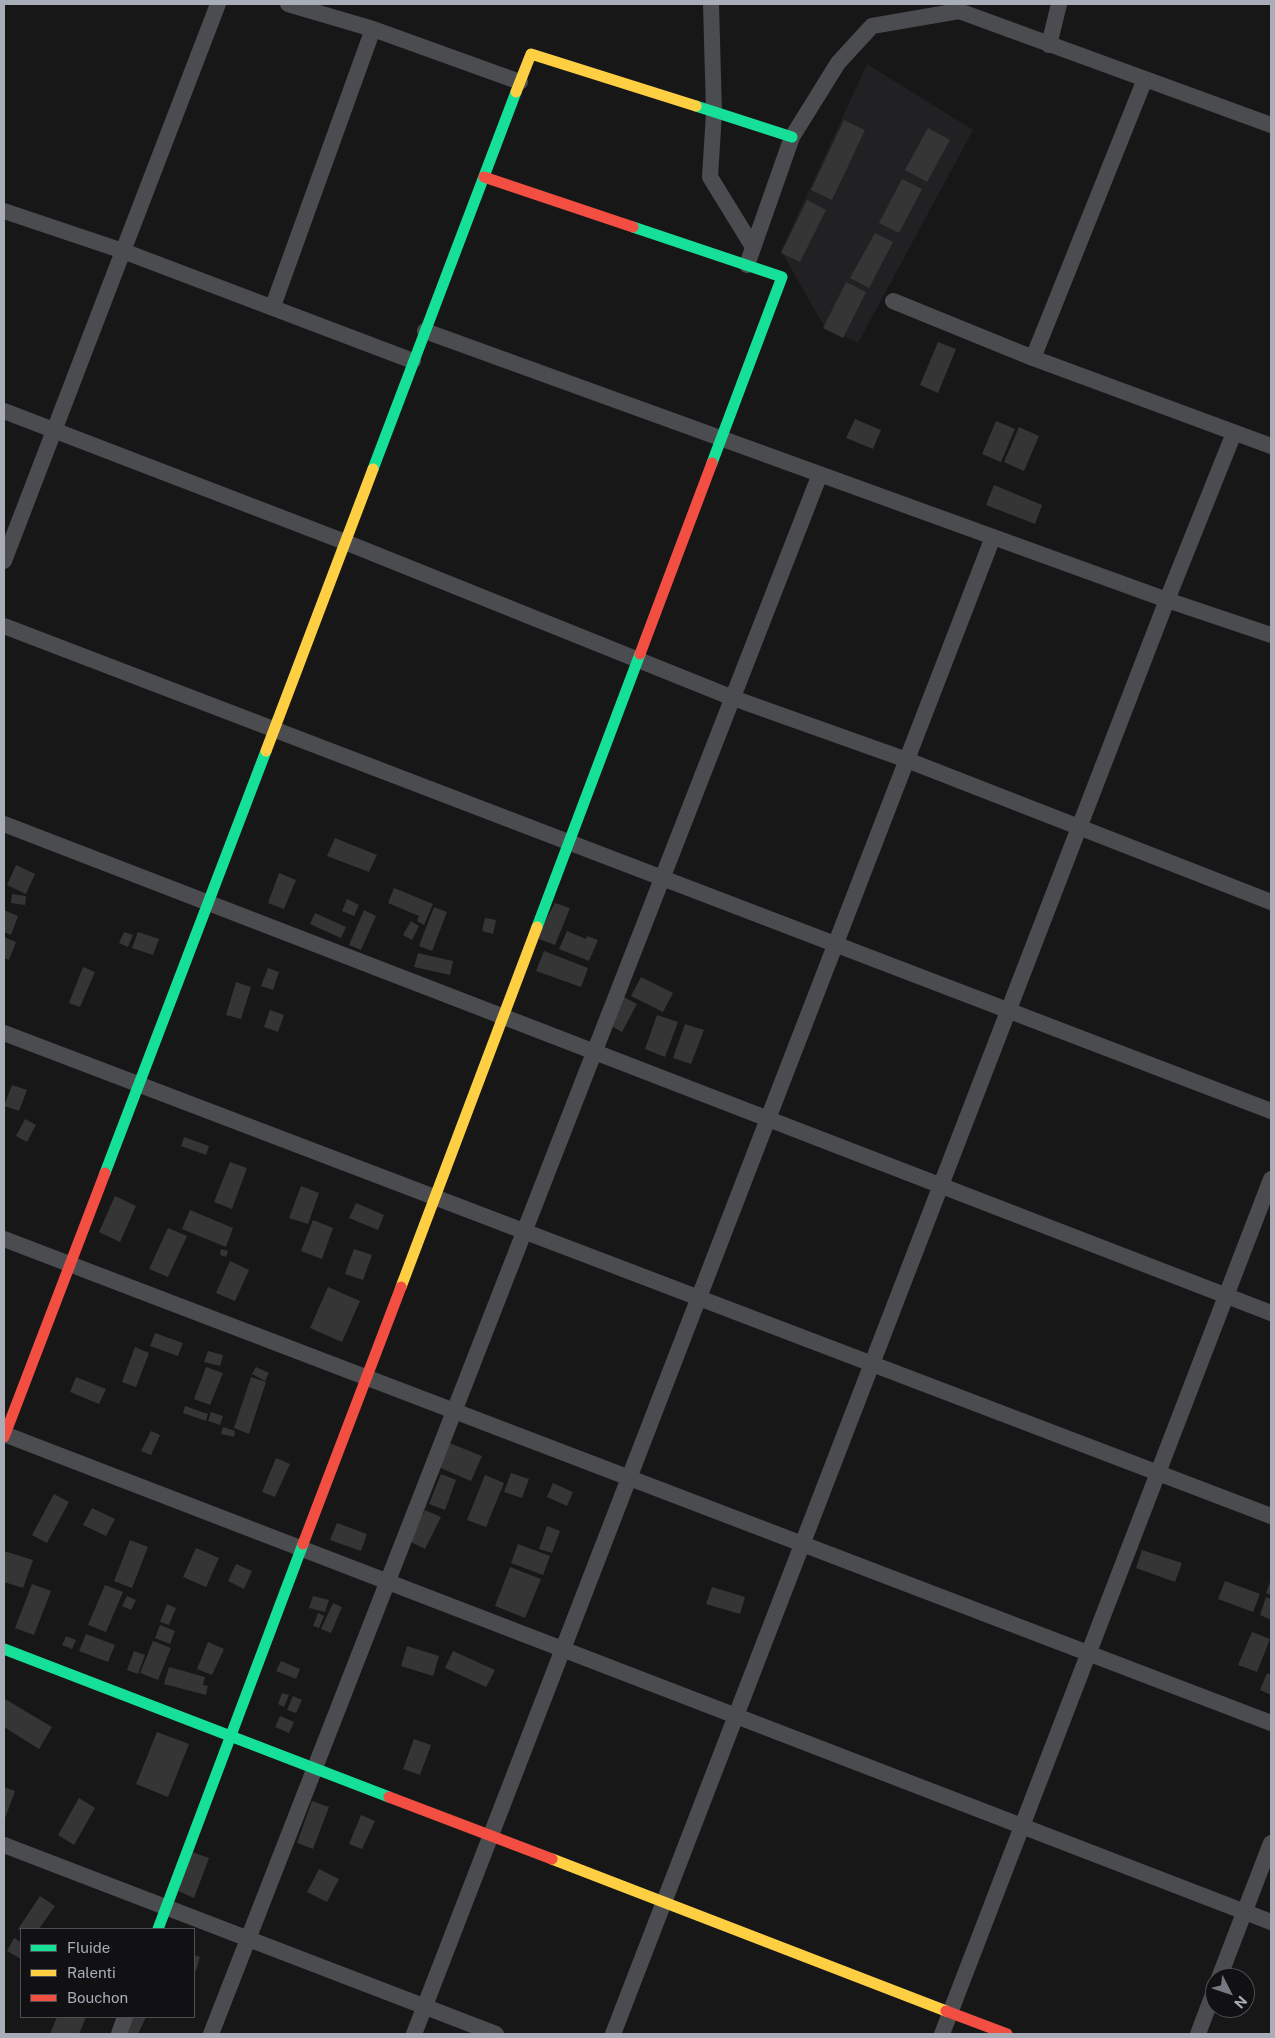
<!DOCTYPE html>
<style>
body{margin:0}
#map{position:relative;width:1275px;height:2038px;overflow:hidden;background:#171717;font-family:"Public Sans",sans-serif}
canvas{display:block}
.frame{position:absolute;inset:0;border:5px solid #a8adb8;pointer-events:none}
.legend{position:absolute;left:20px;top:1928px;width:175px;height:90px;box-sizing:border-box;background:#111113;border:1px solid #4d4f55;margin:0;padding:6px 9px;list-style:none;font-size:15px;color:#a8adb8}
.legend li{display:flex;align-items:center;gap:10px;height:25px}
.legend b{width:25px;border:1px solid #4d4f55}
.north{position:absolute;left:1205px;top:1968px;width:50px;height:50px;box-sizing:border-box;background:#111113;border:1px solid #4d4f55;border-radius:50%;rotate:131deg;font-size:14px;font-weight:700;line-height:20px;text-align:center;color:#a8adb8}
.north::after{content:'';display:block;margin:auto;width:18px;height:22px;background:#757880;clip-path:polygon(50% 0,100% 100%,50% 72%,0 100%)}
</style>
<div id="map">
<canvas width="1275" height="2038"></canvas>
<div class="frame"></div>
<ul class="legend">
<li><b style="height:6px;background:#16e098"></b>Fluide</li>
<li><b style="height:6px;background:#ffcf43"></b>Ralenti</li>
<li><b style="height:6px;background:#f24e42"></b>Bouchon</li>
</ul>
<div class="north">N</div>
</div>
<script>
const c = document.querySelector('canvas').getContext('2d');
c.lineJoin = 'round';
function fill(path, color) { c.fillStyle = color; c.fill(path, 'evenodd'); }
const toPath = rows => new Path2D(rows.map(r => 'M' + r).join(''));
function trace(path, color, width, dash) { c.strokeStyle = color; c.lineWidth = width; c.lineCap = dash ? 'butt' : 'round'; c.setLineDash(dash || []); c.stroke(path); }
const built = toPath([
 [867,64,973,130,858,343,824,326,781,251]
]);
const building = toPath([
 [844,120,865,130,832,200,811,190],
 [928,128,950,140,927,182,905,170],
 [902,179,922,189,899,233,879,223],
 [807,200,826,210,800,262,781,253],
 [875,233,893,242,869,288,850,278],
 [846,282,866,292,843,338,823,328],
 [938,342,956,349,938,393,920,385],
 [855,419,881,430,873,449,846,438],
 [996,421,1015,429,1001,462,982,454],
 [1019,427,1039,436,1024,471,1004,462],
 [994,485,1042,505,1035,524,986,505],
 [335,838,377,855,369,872,327,856],
 [16,865,35,874,26,894,7,885],
 [279,873,296,880,284,909,268,903],
 [394,888,433,904,424,925,417,921,419,916,388,903],
 [12,894,26,896,25,905,11,903],
 [347,899,359,905,354,916,342,911],
 [555,903,570,908,555,945,536,938],
 [434,907,447,912,432,951,419,946],
 [4,910,18,916,11,935,4,932],
 [364,910,376,916,361,950,349,945],
 [315,913,346,927,341,938,310,924],
 [485,918,496,920,493,934,482,931],
 [411,921,419,926,412,940,403,935],
 [567,931,586,939,587,936,598,940,589,961,559,949],
 [124,932,133,935,128,947,119,943],
 [138,932,159,939,153,955,132,948],
 [4,937,16,942,9,960,4,958],
 [544,951,588,968,581,987,536,971],
 [418,953,453,961,450,975,414,967],
 [83,967,95,972,80,1007,69,1003],
 [268,968,279,972,273,990,261,986],
 [641,977,673,993,663,1012,631,996],
 [236,982,251,987,241,1019,226,1015],
 [622,996,637,1004,622,1032,608,1024],
 [270,1010,284,1015,278,1032,264,1027],
 [657,1015,678,1022,665,1057,645,1049],
 [685,1024,704,1030,691,1064,673,1058],
 [12,1085,27,1090,19,1111,4,1106],
 [25,1119,36,1125,27,1142,16,1136],
 [184,1137,209,1146,206,1155,181,1146],
 [230,1162,247,1168,232,1209,214,1202],
 [301,1186,319,1193,308,1224,289,1218],
 [115,1196,136,1206,120,1242,99,1232],
 [356,1203,384,1215,378,1230,349,1218],
 [190,1210,233,1228,226,1247,182,1229],
 [313,1220,333,1228,322,1259,301,1251],
 [168,1228,187,1236,168,1277,149,1269],
 [221,1249,228,1251,226,1257,220,1255],
 [354,1249,372,1255,363,1280,345,1274],
 [230,1261,249,1270,235,1301,216,1293],
 [328,1287,360,1301,342,1342,310,1328],
 [155,1333,183,1343,178,1356,150,1346],
 [135,1347,149,1353,136,1387,122,1382],
 [208,1351,223,1355,220,1366,204,1362],
 [206,1367,223,1373,210,1405,194,1399],
 [256,1367,269,1373,265,1381,252,1374],
 [76,1377,106,1389,99,1404,70,1392],
 [251,1377,266,1382,249,1434,234,1428],
 [185,1406,208,1414,206,1421,183,1413],
 [211,1412,223,1416,220,1425,208,1421],
 [223,1427,235,1431,234,1437,221,1434],
 [151,1431,160,1435,151,1455,141,1451],
 [447,1442,482,1456,471,1481,436,1466],
 [276,1458,290,1464,275,1497,262,1492],
 [511,1473,529,1479,522,1498,504,1492],
 [441,1474,456,1480,445,1510,429,1504],
 [485,1475,504,1483,486,1527,467,1520],
 [553,1483,573,1492,567,1506,547,1497],
 [54,1494,69,1502,47,1543,32,1535],
 [92,1508,115,1519,106,1536,83,1525],
 [425,1510,441,1517,425,1549,409,1541],
 [337,1523,367,1534,361,1551,330,1540],
 [547,1526,560,1531,552,1553,539,1549],
 [130,1540,148,1547,132,1588,114,1581],
 [518,1544,550,1556,543,1575,511,1563],
 [196,1548,219,1558,206,1587,183,1577],
 [1142,1550,1182,1563,1175,1582,1136,1568],
 [4,1551,33,1560,23,1588,4,1582],
 [236,1564,252,1571,244,1589,228,1581],
 [510,1567,541,1579,525,1618,495,1606],
 [1271,1579,1271,1595,1266,1593],
 [1225,1581,1260,1594,1253,1612,1218,1599],
 [32,1584,51,1591,34,1635,15,1628],
 [105,1585,123,1592,106,1632,88,1625],
 [712,1587,745,1597,740,1614,706,1604],
 [127,1596,136,1600,131,1610,122,1606],
 [313,1596,329,1600,325,1612,309,1608],
 [1266,1597,1271,1599,1271,1620,1260,1615],
 [333,1603,342,1607,331,1633,321,1629],
 [167,1604,176,1608,169,1625,160,1622],
 [318,1613,324,1616,319,1628,313,1626],
 [160,1625,175,1631,170,1644,155,1638],
 [1252,1632,1270,1639,1257,1672,1238,1665],
 [86,1634,115,1645,108,1662,79,1651],
 [66,1636,76,1640,72,1649,62,1645],
 [153,1641,171,1648,158,1680,140,1673],
 [208,1642,224,1649,212,1675,197,1669],
 [407,1646,439,1656,433,1676,401,1666],
 [134,1651,145,1655,138,1674,127,1670],
 [453,1651,495,1670,486,1687,445,1668],
 [281,1661,300,1669,296,1679,276,1671],
 [169,1667,205,1677,203,1685,208,1686,206,1695,164,1684],
 [1267,1673,1271,1675,1271,1695,1260,1690],
 [282,1693,289,1695,284,1707,278,1704],
 [293,1696,302,1700,296,1713,287,1710],
 [5,1699,52,1727,39,1749,4,1727],
 [280,1716,294,1722,289,1733,275,1727],
 [157,1732,189,1744,168,1797,136,1784],
 [414,1739,431,1745,420,1775,403,1769],
 [4,1787,15,1791,4,1821],
 [79,1798,95,1808,74,1845,58,1835],
 [312,1801,329,1807,313,1849,297,1843],
 [361,1815,375,1821,362,1849,349,1844],
 [192,1852,209,1858,194,1898,178,1891],
 [319,1869,339,1879,327,1902,307,1892],
 [40,1896,55,1906,39,1929,21,1929,21,1931,18,1929],
 [14,1938,21,1942,21,1959,7,1951],
 [194,1955,200,1957,196,1971,194,1971],
 [57,2017,86,2017,79,2034,50,2034],
 [130,2017,146,2017,138,2034,121,2034]
]);
const street = toPath([
 [288,4,373,29,520,82],
 [711,4,714,113,710,177,753,247],
 [1049,45,1059,4],
 [4,211,123,251,413,361],
 [747,265,792,137,838,63,872,26,959,11,1271,125],
 [893,301,1033,358,1271,446],
 [273,306,373,29],
 [425,331,1167,600,1271,635],
 [1033,358,1145,79],
 [4,411,345,542,733,698,907,760,1271,902],
 [4,561,218,4],
 [4,626,1271,1111],
 [4,824,1271,1313],
 [4,1033,1271,1516],
 [4,1239,1271,1723],
 [4,1434,1271,1922],
 [4,1845,496,2034],
 [1219,1978,1271,1843],
 [119,2034,125,2017],
 [211,2034,820,474],
 [414,2034,993,537],
 [613,2034,1167,600,1234,433],
 [942,2034,1271,1179],
 [1198,2034,1215,1989]
]);
const fast = toPath([
 [696,106,792,137],
 [633,227,782,277,712,463],
 [373,469,516,92],
 [537,927,640,654],
 [105,1173,266,751],
 [4,1649,389,1797],
 [158,1929,303,1544]
]);
const slow = toPath([
 [516,92,531,54,696,106],
 [266,751,373,469],
 [401,1287,537,927],
 [552,1859,946,2011]
]);
const jam = toPath([
 [484,177,633,227],
 [640,654,712,463],
 [4,1437,105,1173],
 [303,1544,401,1287],
 [389,1797,552,1859],
 [946,2011,1007,2034]
]);
fill(built, '#212123');
fill(building, '#353536');
trace(street, '#4b4c50', 16);
trace(fast, '#16e098', 11);
trace(slow, '#ffcf43', 11);
trace(jam, '#f24e42', 11);
</script>
